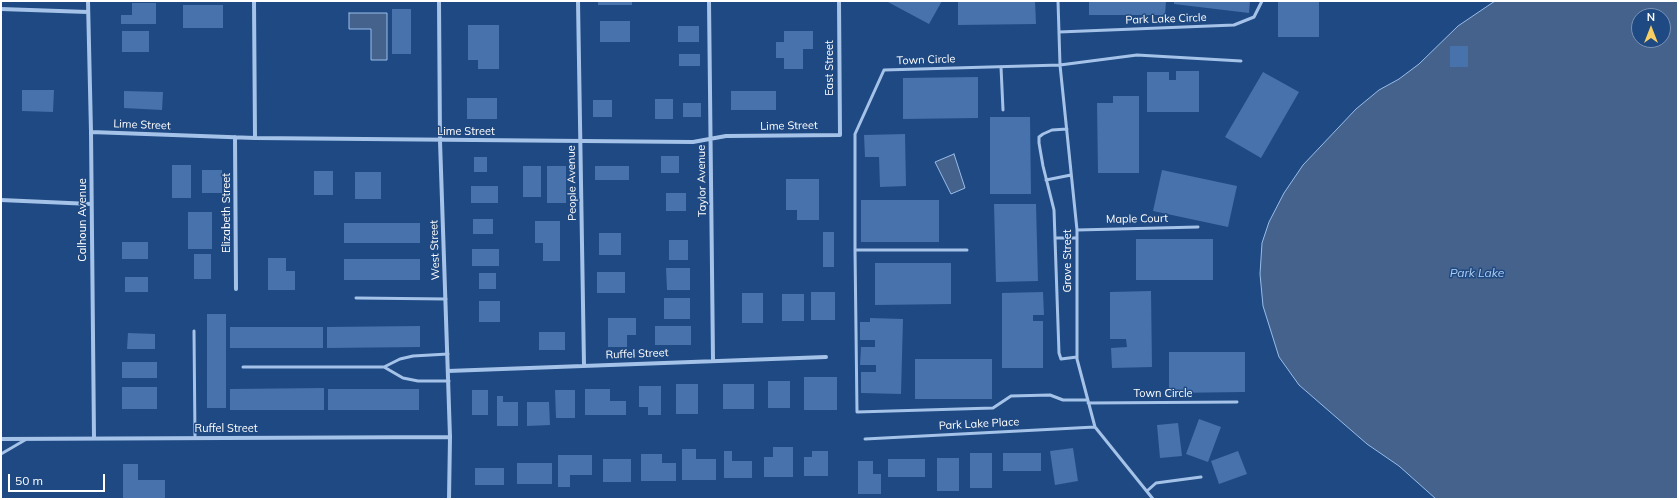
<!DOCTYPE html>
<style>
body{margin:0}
#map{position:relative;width:1679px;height:500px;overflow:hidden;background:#1f4982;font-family:Mulish,sans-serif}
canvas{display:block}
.frame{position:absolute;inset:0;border:2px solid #fff;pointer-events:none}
.north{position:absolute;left:1631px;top:8px;width:40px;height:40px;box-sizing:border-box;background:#1f4982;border:1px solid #7992b4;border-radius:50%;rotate:0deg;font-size:11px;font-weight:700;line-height:16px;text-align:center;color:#fff}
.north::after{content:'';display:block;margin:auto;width:14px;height:18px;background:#f7cf64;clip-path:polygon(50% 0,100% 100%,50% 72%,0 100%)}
.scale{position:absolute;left:8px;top:474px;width:97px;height:18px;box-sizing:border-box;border:2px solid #fff;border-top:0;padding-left:5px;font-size:12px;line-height:14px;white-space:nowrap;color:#fff;-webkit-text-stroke:3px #1f4982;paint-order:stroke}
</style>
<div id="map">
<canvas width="1679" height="500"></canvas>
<div class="frame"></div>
<div class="north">N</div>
<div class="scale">50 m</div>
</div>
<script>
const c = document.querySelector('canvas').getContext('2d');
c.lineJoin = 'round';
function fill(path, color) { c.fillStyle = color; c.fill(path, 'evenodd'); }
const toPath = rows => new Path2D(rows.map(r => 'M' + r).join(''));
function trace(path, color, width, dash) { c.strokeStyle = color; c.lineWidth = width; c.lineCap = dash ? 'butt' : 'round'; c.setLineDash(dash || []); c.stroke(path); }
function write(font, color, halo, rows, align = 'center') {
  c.font = font + ' Mulish,sans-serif'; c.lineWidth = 3; c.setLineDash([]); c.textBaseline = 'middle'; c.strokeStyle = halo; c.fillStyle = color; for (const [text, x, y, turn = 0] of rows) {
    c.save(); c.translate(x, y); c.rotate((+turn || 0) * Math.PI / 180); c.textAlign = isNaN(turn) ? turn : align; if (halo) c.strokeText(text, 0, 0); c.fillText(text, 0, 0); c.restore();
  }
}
const water = toPath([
 [1495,1,1678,1,1678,499,1436,499,1399,466,1367,444,1299,385,1279,357,1263,306,1260,274,1262,243,1269,222,1284,193,1303,165,1356,109,1379,90,1399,79,1419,64,1458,26,1495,1],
 [1639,16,1663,16,1663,40,1639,40,1639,16],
 [349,13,387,13,387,60,371,60,371,29,349,29,349,13],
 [954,154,965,188,951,194,935,162,954,154]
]);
const building = toPath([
 [598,1,632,1,632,5,598,5],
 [886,1,942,1,929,24],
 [958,1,1035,1,1036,24,958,25],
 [1089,1,1166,1,1165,15,1089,15],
 [1174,1,1250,1,1249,13,1174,4],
 [1278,1,1319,1,1319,37,1278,37],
 [132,3,156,3,156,24,121,24,121,15,132,15],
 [183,5,223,5,223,28,183,28],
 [392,9,411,9,411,54,392,54],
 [600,21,630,21,630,42,600,42],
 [468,25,499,25,499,69,478,69,478,60,468,60],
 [678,26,699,26,699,42,678,42],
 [122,31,149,31,149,52,122,52],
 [784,31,813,31,813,49,803,49,803,69,784,69,784,58,776,58,776,42,784,42],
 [1450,46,1468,46,1468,67,1450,67],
 [679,54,700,54,700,66,679,66],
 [1176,71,1199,71,1199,112,1147,112,1147,72,1169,72,1169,80,1176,80],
 [1263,72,1299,92,1261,158,1225,137],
 [978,77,978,118,903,119,903,78],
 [22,90,54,90,53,112,22,111],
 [124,91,163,92,162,110,124,108],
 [731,91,776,91,776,110,731,110],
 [1113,96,1139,96,1139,173,1098,173,1097,103,1113,103],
 [467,98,497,98,497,119,467,119],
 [655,99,673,99,673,119,655,119],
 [593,100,612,100,612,117,593,117],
 [683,103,701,103,701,117,683,117],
 [990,117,1030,117,1031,194,990,194],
 [905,134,906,186,880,187,879,157,865,157,864,135],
 [661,156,679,156,679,173,661,173],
 [474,157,487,157,487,172,474,172],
 [172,165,191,165,191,198,172,198],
 [523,166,541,166,541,197,523,197],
 [547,166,566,166,566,203,547,203],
 [595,166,629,166,629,180,595,180],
 [202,170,222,170,222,193,202,193],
 [1162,170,1237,186,1228,227,1153,211],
 [314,171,333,171,333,195,314,195],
 [355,172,381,172,381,199,355,199],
 [786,179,819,179,819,220,797,220,797,210,786,210],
 [471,186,498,186,498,203,471,203],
 [666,193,686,193,686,211,666,211],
 [861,200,939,200,939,242,861,242],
 [994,204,1036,204,1038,281,996,282],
 [188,212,212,212,212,249,188,249],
 [473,219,493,219,493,234,473,234],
 [535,221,560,221,560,261,543,261,543,243,535,243],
 [344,223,420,223,420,243,344,243],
 [823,232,834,232,834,267,823,267],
 [599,233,621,233,621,255,599,255],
 [1136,239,1213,239,1213,280,1136,280],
 [669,240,688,240,688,260,669,260],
 [122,242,148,242,148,259,122,259],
 [472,249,499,249,499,266,472,266],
 [194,254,211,254,211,279,194,279],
 [268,258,286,258,286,271,295,271,295,290,268,290],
 [344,259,420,259,420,280,344,280],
 [875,263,951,263,951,304,875,305],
 [666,268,690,268,690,290,667,290],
 [597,272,625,272,625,293,597,293],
 [479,273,496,273,496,289,479,289],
 [125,277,148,277,148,292,125,292],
 [1151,291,1152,367,1112,368,1111,348,1127,347,1126,339,1110,339,1110,292],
 [811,292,835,292,835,320,811,320],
 [1043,292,1044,315,1033,315,1033,321,1043,321,1043,368,1002,368,1002,293],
 [742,293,763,293,763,323,742,323],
 [782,294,804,294,804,321,782,321],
 [664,298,690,298,690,319,664,319],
 [479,301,500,301,500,322,479,322],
 [207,314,226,314,226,408,207,408],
 [608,318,636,318,636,335,627,335,627,347,608,347],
 [870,318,903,319,901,394,861,393,861,372,876,372,876,365,860,365,861,347,875,347,875,340,860,340,860,322,870,322],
 [420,326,420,347,327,348,327,327],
 [655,326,691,326,691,345,655,345],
 [230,327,323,327,323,348,230,348],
 [539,332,565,332,565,350,539,350],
 [128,333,155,334,155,349,127,349],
 [1169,352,1245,352,1245,392,1169,393],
 [915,359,992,359,992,399,915,399],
 [122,362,157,362,157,378,122,378],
 [804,377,837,377,837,410,804,410],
 [768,381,790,381,790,408,768,408],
 [676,384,698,384,698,414,676,414],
 [723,384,754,384,754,409,723,409],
 [639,386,661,386,661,415,648,415,648,407,639,407],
 [122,387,157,387,157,409,122,409],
 [324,388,324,410,230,410,230,389],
 [328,389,419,389,419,410,328,410],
 [585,389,610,389,610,401,626,401,626,415,585,415],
 [472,390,488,390,488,415,472,415],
 [555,390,575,390,575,418,556,418],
 [497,396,503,396,503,402,518,402,518,426,497,426],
 [527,402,549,402,550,425,527,426],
 [1199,419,1221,427,1208,462,1186,454],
 [1178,423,1182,456,1160,458,1157,425],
 [773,447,793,447,793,477,764,477,764,457,773,457],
 [1073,448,1078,481,1055,485,1050,451],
 [682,449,696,449,696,459,716,459,716,480,682,480],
 [724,451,732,451,732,461,752,461,752,478,724,478],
 [812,451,828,451,828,476,804,476,804,457,812,457],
 [1238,451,1247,474,1219,484,1211,461],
 [970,453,992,453,992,488,970,488],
 [1003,453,1041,453,1041,471,1003,471],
 [641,454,662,454,662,463,676,463,676,481,641,481],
 [558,455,592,455,592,475,570,475,570,487,558,487],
 [937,458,959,458,959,491,937,491],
 [603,459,631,459,631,482,603,482],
 [888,459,925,459,925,477,888,477],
 [858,461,873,461,873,474,881,474,881,494,858,494],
 [517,463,552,463,552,484,517,484],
 [123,464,138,464,138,480,165,480,165,499,123,499],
 [475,468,504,468,504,485,475,485]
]);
const lane = toPath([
 [1058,1,1060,65,1077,230,1077,359,1095,427,1153,499],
 [1059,32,1234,25,1254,17,1262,1],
 [1001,67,1003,110],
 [1067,129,1052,130,1043,134,1039,137,1039,143,1043,166,1054,210,1059,353,1061,359,1077,357],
 [1046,180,1071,175],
 [1077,230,1198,227],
 [1055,238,1077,238],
 [855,250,857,412,993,408,1011,396,1050,395,1063,400,1088,400],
 [967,250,855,250,855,134,884,70,1060,65,1137,55,1241,61],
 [356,298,446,299],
 [194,331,195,438],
 [448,354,413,356,400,359,384,367,403,378,418,381,449,381],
 [243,367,384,367],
 [1088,403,1237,402],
 [865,439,1095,427],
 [1,454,25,440],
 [1147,491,1156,483,1201,477]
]);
const street = toPath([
 [88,1,91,132,94,438],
 [254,1,255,138],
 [439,1,440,141,450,437,449,499],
 [578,1,584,365],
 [709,1,713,360],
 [1,9,88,12],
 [91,132,255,138,693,142,726,136,840,135,839,1],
 [235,137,236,289],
 [1,200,91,204],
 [448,371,826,357],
 [1,439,450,437]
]);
const streetNames = [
 ["Park Lake Circle",1166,19,-2],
 ["Town Circle",926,60,-2],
 ["East Street",830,68,-90],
 ["Lime Street",142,125,2],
 ["Lime Street",789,126,-1],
 ["Lime Street",466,132],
 ["Taylor Avenue",702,181,-91],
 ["People Avenue",572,183,-91],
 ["Elizabeth Street",227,213,-90],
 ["Maple Court",1137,219,-1],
 ["Calhoun Avenue",83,220,-90],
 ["West Street",435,250,-92],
 ["Grove Street",1068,261,-90],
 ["Ruffel Street",637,354,-2],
 ["Town Circle",1163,394],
 ["Park Lake Place",979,424,-3],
 ["Ruffel Street",226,429]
];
const waterNames = [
 ["Park Lake",1477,273]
];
fill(water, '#44628c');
trace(water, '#98bdea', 1);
fill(building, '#4772ab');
trace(lane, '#a5c3e9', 3);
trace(street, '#a5c3e9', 4);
write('11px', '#fff', '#1f4982', streetNames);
write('italic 12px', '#b0cdf1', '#1f4982', waterNames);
</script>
